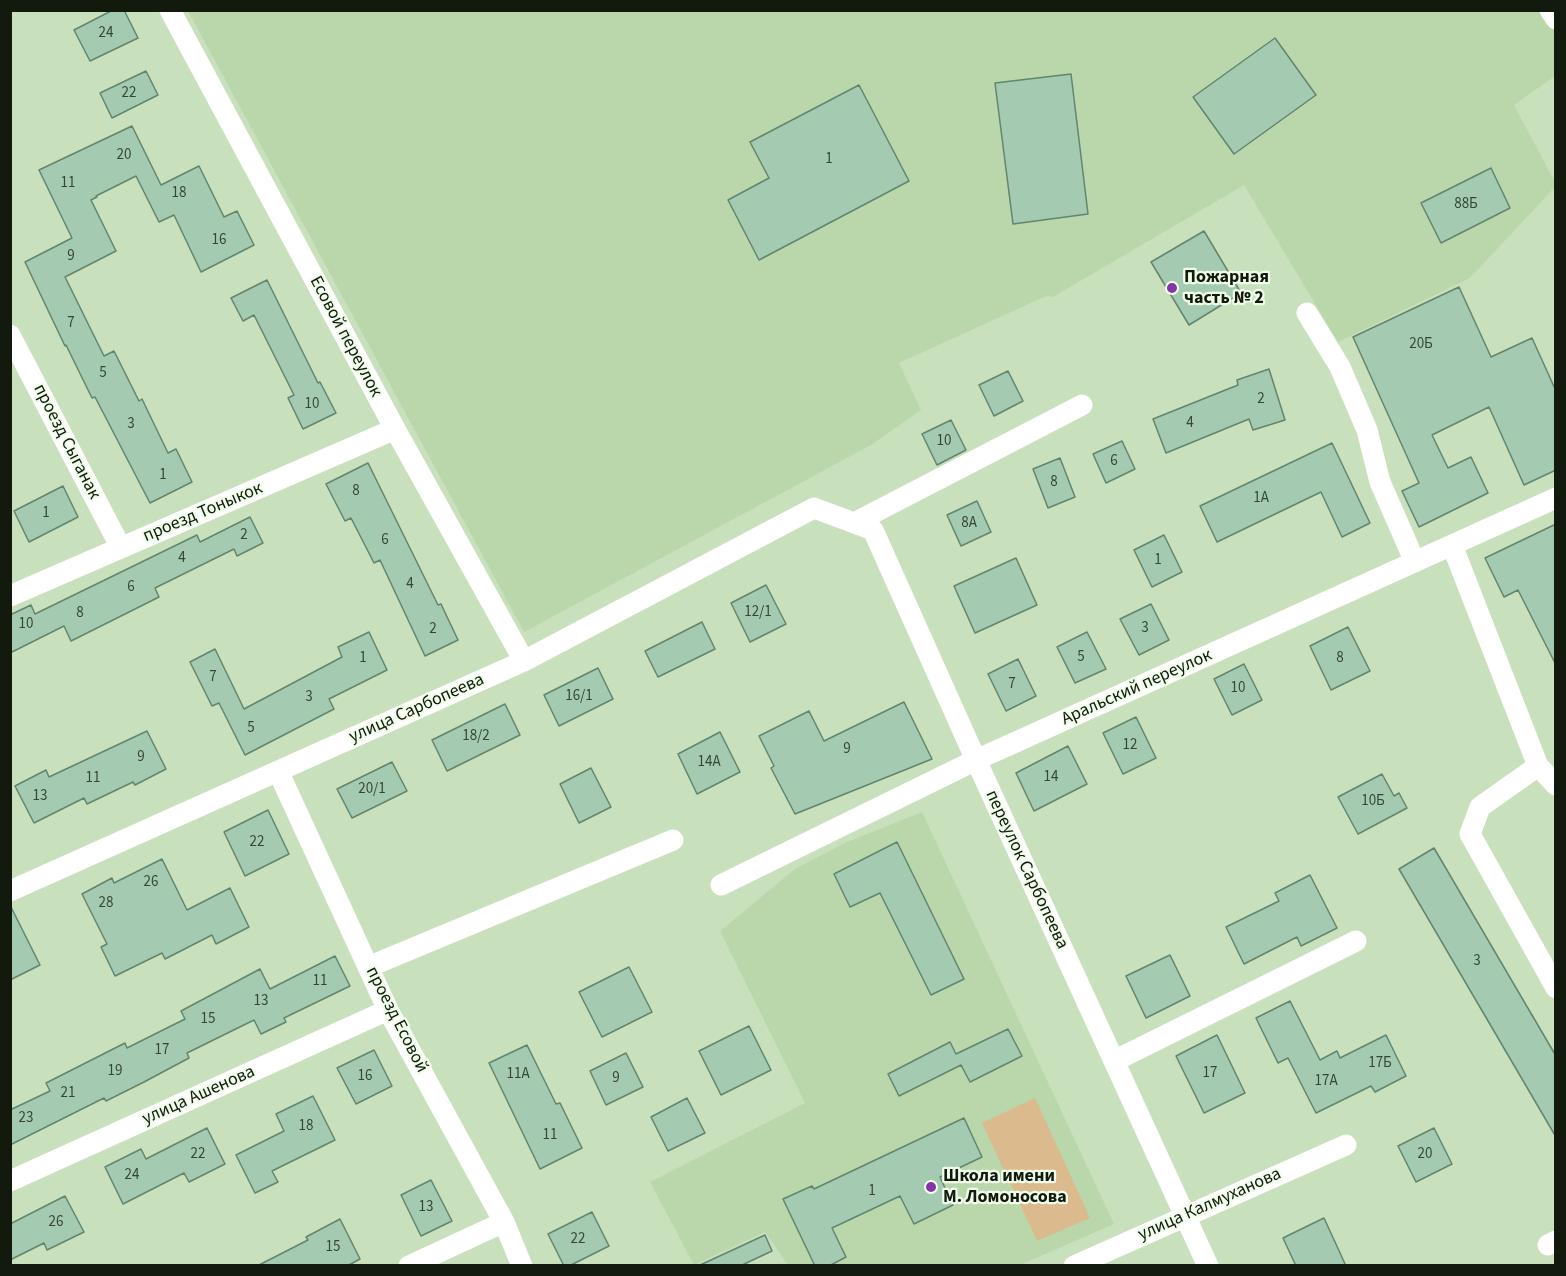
<!DOCTYPE html>
<meta charset="utf-8">
<style>
body{margin:0}
#map{position:relative;width:1566px;height:1276px;overflow:hidden;background:#c8e0bc;font-family:"Source Sans 3",sans-serif}
canvas{display:block}
.frame{position:absolute;inset:0;border:12px solid #111a0d;pointer-events:none}
</style>
<div id="map">
<canvas width="1566" height="1276"></canvas>
<div class="frame"></div>
</div>
<script>
const c = document.querySelector('canvas').getContext('2d');
c.lineJoin = 'round';
function fill(path, color) { c.fillStyle = color; c.fill(path, 'evenodd'); }
const toPath = rows => new Path2D(rows.map(r => 'M' + r).join(''));
function trace(path, color, width, dash) { c.strokeStyle = color; c.lineWidth = width; c.lineCap = dash ? 'butt' : 'round'; c.setLineDash(dash || []); c.stroke(path); }
function write(font, color, halo, rows, align = 'center') {
  c.font = font + ' "Source Sans 3",sans-serif'; c.lineWidth = 4.5; c.setLineDash([]); c.textBaseline = 'middle'; c.strokeStyle = halo; c.fillStyle = color; for (const [text, x, y, turn = 0] of rows) {
    c.save(); c.translate(x, y); c.rotate((+turn || 0) * Math.PI / 180); c.textAlign = isNaN(turn) ? turn : align; if (halo) c.strokeText(text, 0, 0); c.fillText(text, 0, 0); c.restore();
  }
}
const built = toPath([
 [188,11,1551,11,1555,16,1555,76,1514,105,1555,182,1555,187,1470,278,1338,342,1244,185,1053,297,1046,296,899,363,921,410,871,445,524,632],
 [922,812,1114,1224,1020,1265,788,1265,765,1232,694,1265,650,1182,805,1103,720,931,795,869,847,842]
]);
const green = toPath([
 [1035,1098,1090,1218,1037,1241,982,1123]
]);
const building = toPath([
 [113,10,124,10,138,38,90,61,74,30,113,10],
 [1275,38,1316,95,1234,154,1193,97,1275,38],
 [146,71,158,95,112,118,100,93,146,71],
 [1071,74,1088,214,1013,224,995,83,1071,74],
 [859,85,909,181,759,260,728,200,769,178,750,142,859,85],
 [132,126,161,185,199,166,224,217,237,211,254,245,201,272,174,215,159,222,136,176,96,196,97,197,91,200,116,251,65,277,104,356,114,351,139,401,142,399,168,453,176,449,192,482,150,503,95,397,92,398,66,345,65,346,25,262,72,238,39,170,132,126],
 [1491,168,1510,208,1441,243,1421,203,1491,168],
 [1204,231,1241,293,1189,325,1151,262,1204,231],
 [267,280,318,383,320,382,336,413,303,429,288,398,294,395,254,315,243,321,231,298,267,280],
 [1459,287,1491,357,1532,338,1556,391,1556,470,1524,485,1489,407,1432,435,1448,468,1471,457,1488,493,1419,527,1402,491,1419,483,1353,337,1459,287],
 [1269,369,1285,420,1253,430,1249,419,1166,453,1153,419,1238,385,1237,380,1269,369],
 [1008,371,1023,401,994,416,979,385,1008,371],
 [951,420,966,450,937,465,922,434,951,420],
 [1122,441,1135,469,1106,483,1093,454,1122,441],
 [1332,443,1370,523,1342,537,1321,492,1217,542,1200,506,1332,443],
 [1060,458,1075,497,1048,508,1033,469,1060,458],
 [368,463,438,605,441,604,458,640,425,656,380,560,374,563,351,518,345,521,326,484,368,463],
 [63,486,78,517,29,542,14,511,63,486],
 [977,501,991,532,961,546,947,515,977,501],
 [250,517,263,543,237,556,234,549,155,588,159,597,71,641,64,626,10,653,10,615,31,605,35,614,197,535,200,542,250,517],
 [1556,524,1556,665,1518,590,1504,597,1485,558,1556,524],
 [1164,535,1182,572,1152,587,1134,550,1164,535],
 [1016,558,1037,605,975,633,954,586,1016,558],
 [766,585,786,624,750,642,731,603,766,585],
 [1151,604,1169,640,1139,655,1120,619,1151,604],
 [702,622,715,649,658,677,645,651,702,622],
 [1348,627,1370,671,1331,690,1310,646,1348,627],
 [369,632,387,670,329,699,334,709,245,755,219,703,212,706,190,662,215,649,244,709,342,657,338,647,369,632],
 [1087,632,1106,669,1075,683,1057,647,1087,632],
 [1018,659,1036,696,1006,711,988,674,1018,659],
 [1244,664,1262,700,1232,715,1214,679,1244,664],
 [598,668,613,699,559,726,544,695,598,668],
 [904,702,932,759,795,814,771,768,774,766,759,736,809,711,824,741,904,702],
 [505,704,520,735,447,771,432,740,505,704],
 [1136,717,1156,758,1123,774,1103,733,1136,717],
 [147,731,166,769,135,785,133,782,87,804,84,798,34,823,15,786,46,770,49,777,147,731],
 [720,732,740,772,697,794,678,754,720,732],
 [1068,746,1087,784,1034,811,1016,773,1068,746],
 [392,762,407,791,352,818,337,789,392,762],
 [591,768,611,807,579,823,560,784,591,768],
 [1382,774,1394,796,1399,793,1407,808,1358,834,1338,797,1382,774],
 [268,810,289,854,245,876,224,832,268,810],
 [897,842,964,979,931,995,880,893,850,907,834,874,897,842],
 [1434,848,1556,1056,1556,1137,1399,869,1434,848],
 [162,859,187,910,230,888,249,927,216,944,212,935,165,959,162,953,115,976,101,947,107,944,82,894,112,878,114,883,162,859],
 [1310,875,1337,928,1301,946,1297,937,1244,964,1226,927,1279,901,1275,893,1310,875],
 [10,905,40,965,10,980,10,905],
 [1170,955,1190,996,1146,1018,1126,976,1170,955],
 [335,956,350,986,284,1018,286,1022,261,1034,254,1020,187,1053,189,1058,144,1082,106,1101,104,1098,10,1145,10,1110,50,1091,46,1083,125,1043,127,1048,185,1019,181,1011,260,969,270,989,335,956],
 [629,967,652,1012,602,1037,579,992,629,967],
 [1290,1001,1320,1060,1337,1051,1340,1058,1386,1035,1406,1076,1375,1092,1371,1086,1316,1113,1288,1058,1278,1063,1256,1018,1290,1001],
 [749,1026,771,1070,721,1095,699,1051,749,1026],
 [1008,1029,1022,1056,970,1082,961,1065,899,1096,888,1074,950,1042,956,1054,1008,1029],
 [1217,1035,1245,1093,1204,1113,1176,1056,1217,1035],
 [527,1045,556,1104,560,1103,582,1148,540,1169,489,1063,527,1045],
 [374,1050,392,1086,356,1104,337,1068,374,1050],
 [626,1053,643,1087,606,1105,590,1071,626,1053],
 [313,1096,335,1140,272,1171,278,1182,255,1193,236,1155,284,1131,276,1114,313,1096],
 [687,1098,705,1133,668,1151,651,1117,687,1098],
 [964,1118,982,1157,940,1177,953,1205,914,1224,900,1196,832,1228,846,1257,829,1266,815,1266,783,1199,812,1186,814,1189,964,1118],
 [207,1128,225,1164,189,1182,184,1173,123,1204,105,1167,141,1149,146,1159,207,1128],
 [1434,1128,1452,1164,1416,1182,1398,1146,1434,1128],
 [431,1180,452,1221,421,1236,401,1195,431,1180],
 [65,1196,84,1232,47,1250,44,1243,10,1260,10,1224,65,1196],
 [592,1212,609,1246,569,1266,564,1266,548,1234,592,1212],
 [1324,1218,1346,1266,1296,1266,1283,1238,1324,1218],
 [340,1219,360,1259,347,1266,257,1266,308,1240,306,1237,340,1219],
 [765,1235,772,1251,740,1266,698,1266,765,1235]
]);
const minor = toPath([
 [170,10,395,429,524,661],
 [1550,10,1556,19],
 [1307,313,1340,367,1367,430,1380,482,1415,562],
 [10,335,121,548],
 [854,523,1082,405],
 [1452,545,1538,766,1480,807,1470,834,1556,988],
 [10,596,395,429],
 [1538,766,1556,785],
 [278,771,388,1010,504,1222,522,1266],
 [721,885,976,760,1556,498],
 [10,891,524,661,814,508,873,530,976,760,1208,1266],
 [368,967,673,840],
 [1114,1061,1356,941],
 [10,1181,388,1010],
 [1548,1245,1556,1241],
 [409,1266,504,1222],
 [1074,1266,1346,1145]
]);
const markers = [
 [1172,288,6,"#8635a5"],
 [931,1187,6,"#8635a5"]
];
const numberNames = [
 ["24",106,34],
 ["22",129,94],
 ["20",124,156],
 ["1",829,160],
 ["11",68,184],
 ["18",179,194],
 ["88Б",1466,205],
 ["16",219,241],
 ["9",71,257],
 ["7",71,324],
 ["20Б",1421,345],
 ["5",103,374],
 ["2",1261,400],
 ["10",312,405],
 ["4",1190,424],
 ["3",131,425],
 ["10",944,442],
 ["6",1114,462],
 ["1",163,476],
 ["8",1054,483],
 ["8",356,492],
 ["1А",1261,499],
 ["1",46,514],
 ["8А",969,524],
 ["2",244,536],
 ["6",385,541],
 ["4",182,559],
 ["1",1158,561],
 ["4",410,585],
 ["6",131,588],
 ["12/1",758,613],
 ["8",80,614],
 ["10",26,625],
 ["3",1145,629],
 ["2",433,630],
 ["5",1081,658],
 ["1",363,659],
 ["8",1340,659],
 ["7",213,678],
 ["7",1012,685],
 ["10",1238,689],
 ["16/1",579,697],
 ["3",309,698],
 ["5",251,729],
 ["18/2",476,737],
 ["12",1130,746],
 ["9",847,750],
 ["9",141,758],
 ["14А",709,763],
 ["14",1051,778],
 ["11",93,779],
 ["20/1",372,790],
 ["13",40,797],
 ["10Б",1373,802],
 ["22",257,843],
 ["26",151,883],
 ["28",106,904],
 ["3",1477,962],
 ["11",320,982],
 ["13",261,1002],
 ["15",208,1020],
 ["17",162,1051],
 ["17Б",1380,1064],
 ["19",115,1072],
 ["17",1210,1074],
 ["11А",518,1075],
 ["16",365,1077],
 ["9",616,1079],
 ["17А",1326,1082],
 ["21",68,1094],
 ["23",26,1119],
 ["18",306,1127],
 ["11",550,1136],
 ["22",198,1155],
 ["20",1425,1155],
 ["24",132,1176],
 ["1",872,1192],
 ["13",426,1208],
 ["26",56,1223],
 ["22",578,1240],
 ["15",333,1248]
];
const poiNames = [
 ["Пожарная",1184,278],
 ["часть № 2",1184,299],
 ["Школа имени",943,1177],
 ["М. Ломоносова",943,1198]
];
const streetNames = [
 ["Есовой переулок",345,337,62],
 ["проезд Сыганак",66,442,63],
 ["проезд Тоныкок",203,513,-23],
 ["Аральский переулок",1137,688,-24],
 ["улица Сарбопеева",417,709,-24],
 ["переулок Сарбопеева",1026,870,65],
 ["проезд Есовой",396,1020,63],
 ["улица Ашенова",199,1096,-24],
 ["улица Калмуханова",1210,1205,-24]
];
fill(built, '#bad7ac');
fill(green, '#dbba8e');
fill(building, '#a4cbb1');
trace(building, '#61866d', 1.5);
trace(minor, '#fff', 21);
for (const [x, y, r, color] of markers) { const dot = new Path2D(); dot.arc(x, y, r, 0, 2 * Math.PI); c.fillStyle = color; c.fill(dot); trace(dot, '#f0fdea', 2); }
write('15px', '#364636', null, numberNames);
write('bold 18px', '#111a0d', '#f0fdea', poiNames, 'left');
write('18px', '#111a0d', '#f0fdea', streetNames);
</script>
